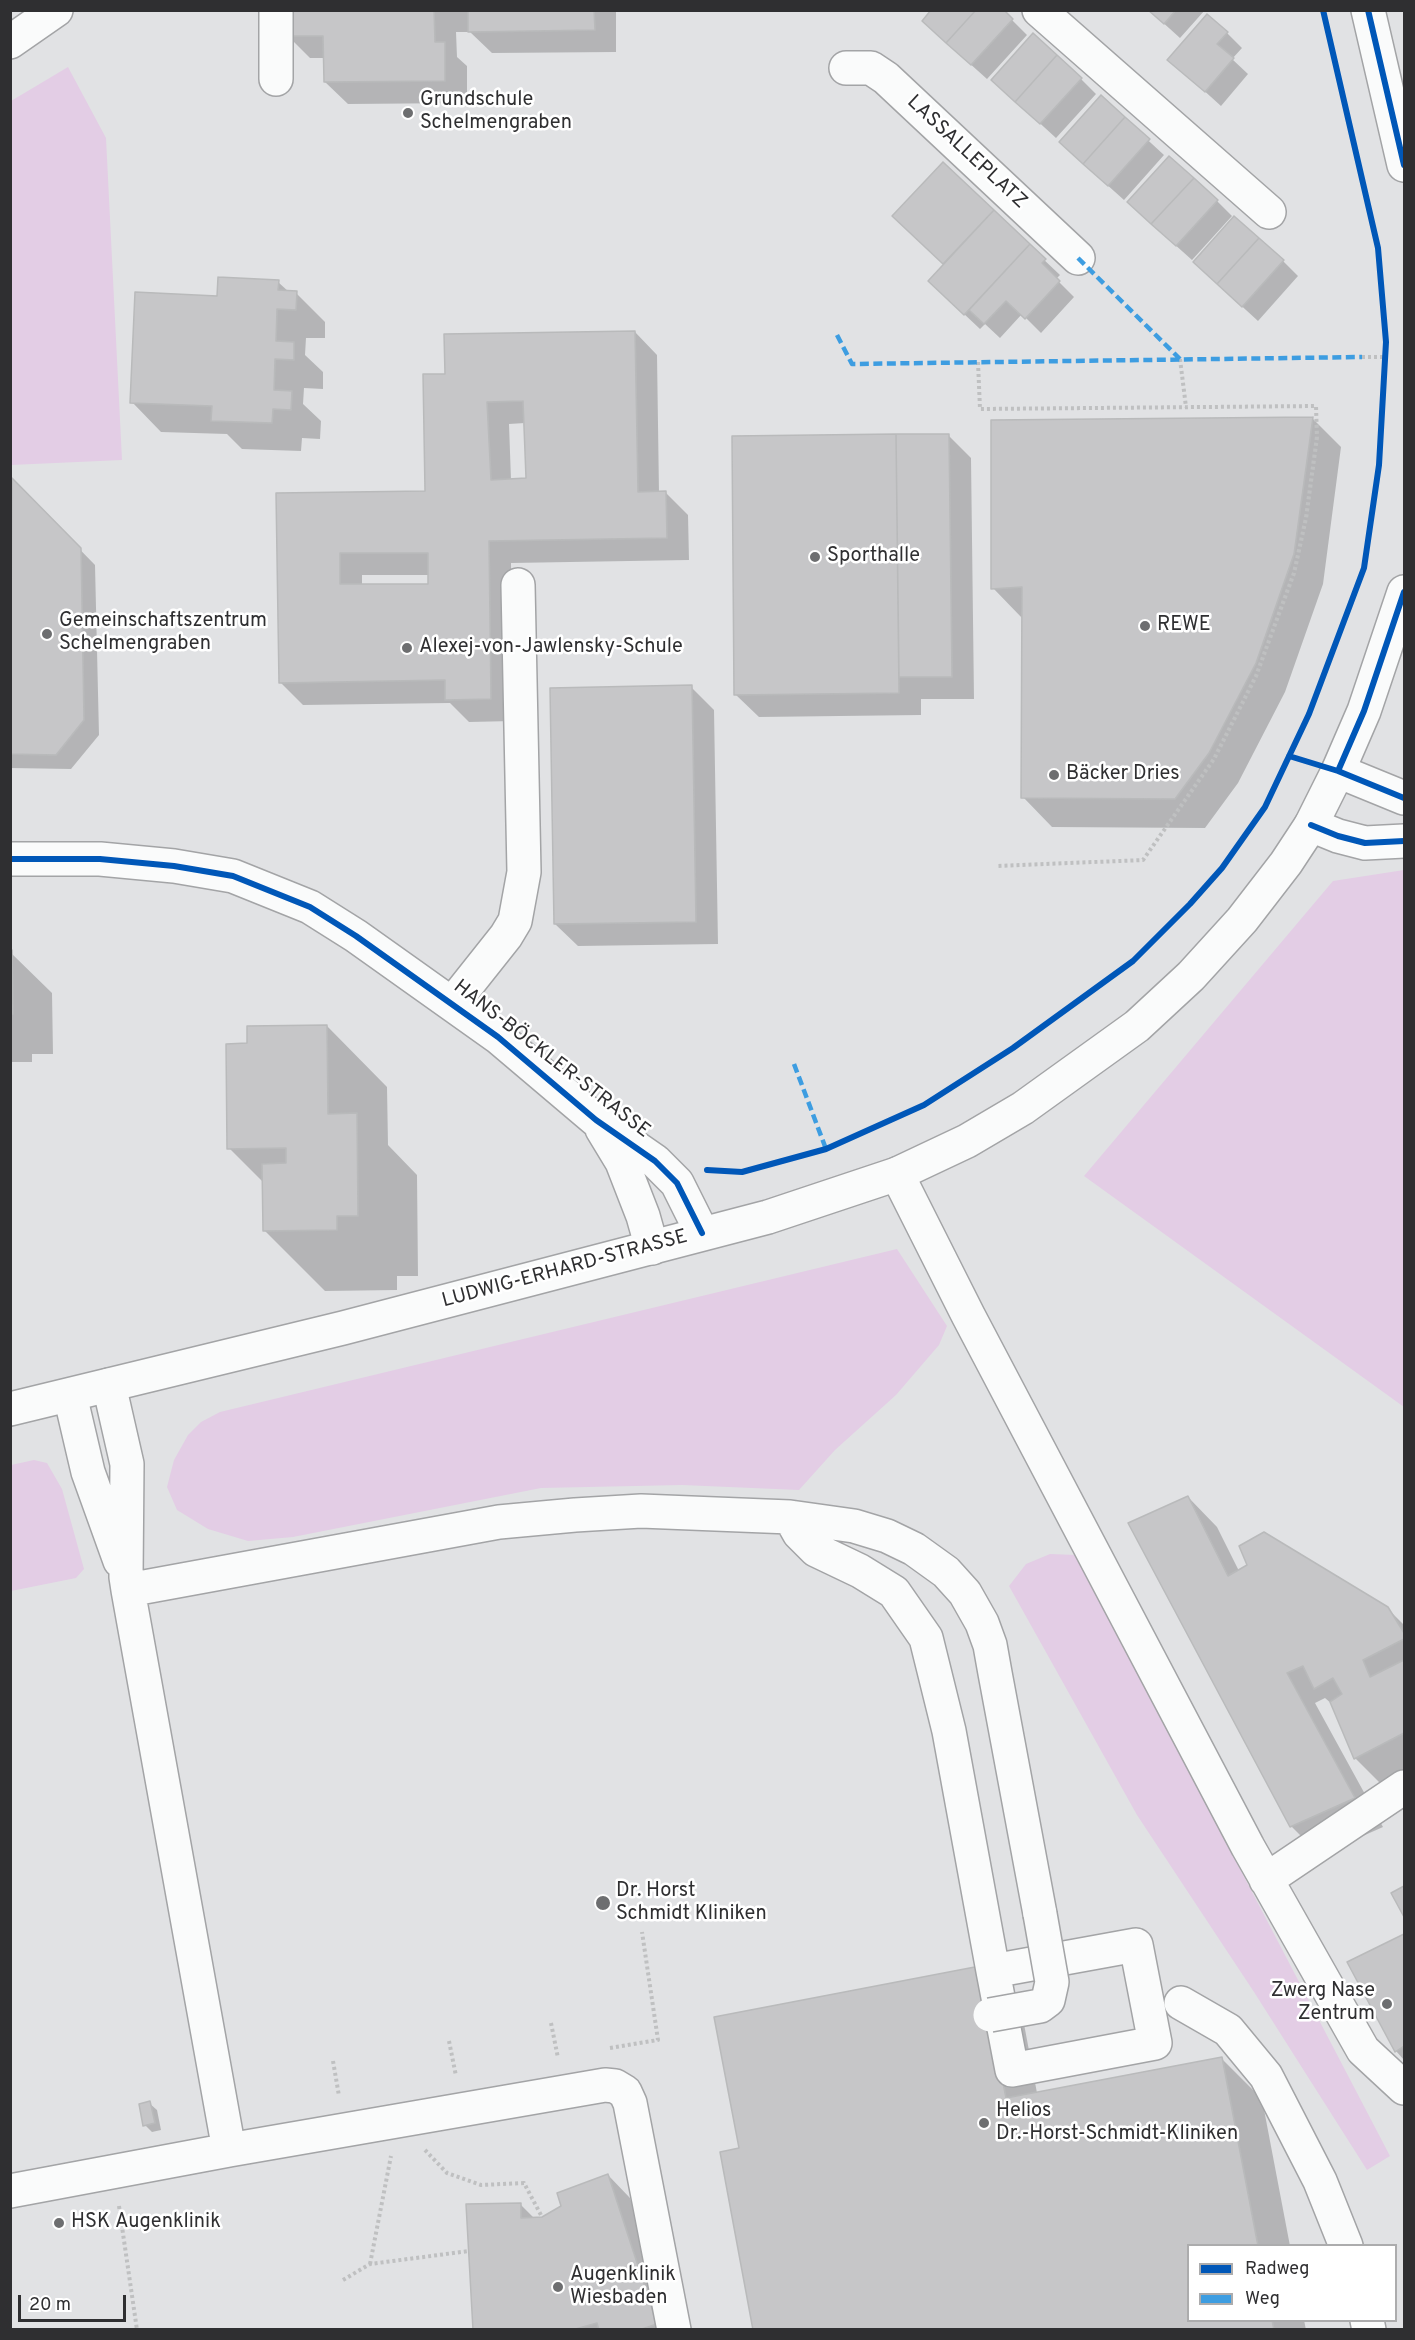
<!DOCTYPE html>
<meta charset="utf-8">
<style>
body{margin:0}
#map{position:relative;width:1415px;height:2340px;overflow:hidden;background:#e1e2e4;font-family:Overpass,sans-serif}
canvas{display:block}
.frame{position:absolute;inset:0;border:12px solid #2f2f31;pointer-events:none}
.legend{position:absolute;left:1187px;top:2244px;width:210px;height:78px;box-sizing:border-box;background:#fff;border:2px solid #acacad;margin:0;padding:8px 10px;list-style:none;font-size:18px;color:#2f2f31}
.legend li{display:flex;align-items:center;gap:12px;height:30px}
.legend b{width:30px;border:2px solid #acacad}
.scale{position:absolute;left:18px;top:2295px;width:108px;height:27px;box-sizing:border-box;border:3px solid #2f2f31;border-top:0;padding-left:8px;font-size:18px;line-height:21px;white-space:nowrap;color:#2f2f31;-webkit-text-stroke:4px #fff;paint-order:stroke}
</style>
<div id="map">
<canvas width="1415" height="2340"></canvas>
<div class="frame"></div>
<ul class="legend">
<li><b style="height:8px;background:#0057b8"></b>Radweg</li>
<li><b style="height:8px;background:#3d9de1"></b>Weg</li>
</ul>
<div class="scale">20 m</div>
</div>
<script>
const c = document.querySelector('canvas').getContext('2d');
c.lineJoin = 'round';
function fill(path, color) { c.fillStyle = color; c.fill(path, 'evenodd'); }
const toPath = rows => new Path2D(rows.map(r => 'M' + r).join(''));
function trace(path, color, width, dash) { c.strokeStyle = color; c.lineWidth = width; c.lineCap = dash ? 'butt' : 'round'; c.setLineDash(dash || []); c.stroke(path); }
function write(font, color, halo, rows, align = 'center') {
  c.font = font + ' Overpass,sans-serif'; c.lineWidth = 5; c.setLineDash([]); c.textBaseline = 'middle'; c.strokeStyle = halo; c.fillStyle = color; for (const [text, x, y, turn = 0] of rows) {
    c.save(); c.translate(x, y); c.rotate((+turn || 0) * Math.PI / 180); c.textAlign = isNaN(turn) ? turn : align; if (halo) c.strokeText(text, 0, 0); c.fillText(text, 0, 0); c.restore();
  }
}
const green = toPath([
 [68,67,106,138,122,460,11,465,11,101],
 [1404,870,1404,1407,1084,1176,1333,881],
 [897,1249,947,1326,939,1345,896,1395,835,1450,799,1490,682,1485,541,1488,293,1537,248,1541,208,1529,177,1510,167,1487,174,1460,188,1435,201,1422,220,1412],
 [34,1460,47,1463,62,1489,84,1569,76,1578,11,1591,11,1465],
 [1050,1554,1076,1555,1390,2156,1367,2170,1254,1992,1137,1815,1009,1586,1026,1564]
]);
const shadow = toPath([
 [287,10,616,10,616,52,492,53,470,32,456,32,457,57,467,66,467,103,348,104,325,82,325,58,310,58,288,36],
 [1149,10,1205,10,1180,38],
 [1012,20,1027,35,987,79,939,36],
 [1227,33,1242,48,1232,59,1248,74,1221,106,1169,59],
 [1081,79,1096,94,1056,138,1008,94],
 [1101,97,1164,155,1124,200,1076,157],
 [943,164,1060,275,1056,279,1074,297,1041,333,1022,314,1000,338,985,324,980,329,945,296,945,264,909,231],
 [1217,201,1232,216,1192,260,1144,217],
 [1283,261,1298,276,1258,321,1210,277],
 [278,282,289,292,296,293,325,322,325,338,306,338,305,355,323,372,323,389,304,388,303,404,321,421,320,439,302,438,301,451,242,449,227,434,161,432,132,402,218,297],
 [635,332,657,355,659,493,666,493,688,515,689,560,511,563,513,721,469,722,450,703,303,705,281,683,278,495,426,492,446,375],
 [525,423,528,479,511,480,509,424],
 [362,575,430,575,430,585,362,586],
 [1312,418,1341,447,1323,584,1285,692,1238,783,1205,828,1052,827,1023,797,1022,618,993,588],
 [948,435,971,458,974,699,921,699,921,715,759,717,736,695,733,438],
 [12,480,95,565,99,735,71,769,10,768],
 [691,687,714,710,718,944,578,946,555,924],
 [10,952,52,993,53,1054,32,1054,32,1062,10,1062],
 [327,1026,387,1087,388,1145,417,1175,418,1276,397,1276,397,1290,325,1291,264,1230,264,1183,229,1148,248,1045],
 [1188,1497,1217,1527,1239,1571,1387,1608,1404,1625,1404,1777,1384,1787,1355,1758,1333,1705,1325,1698,1315,1703,1383,1827,1320,1855,1291,1826],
 [1404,1935,1404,2060,1396,2051,1349,1962],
 [1021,2008,1037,2093,1221,2058,1262,2099,1290,2246,1188,2246,1188,2320,1304,2320,1306,2330,755,2330,740,2149],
 [149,2103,157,2110,161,2130,152,2132,145,2125],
 [608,2175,630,2198,673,2330,475,2330,521,2205,535,2219,543,2219]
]);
const building = toPath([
 [286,10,434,10,435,42,445,42,445,81,324,82,323,36,286,36,286,10],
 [468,10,594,10,595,30,468,32,468,10],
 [931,10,976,10,946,43,922,21,931,10],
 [976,10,1004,10,1013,19,971,65,946,43,976,10],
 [1148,10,1176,10,1164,24,1148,10],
 [1207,14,1228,32,1217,44,1234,58,1205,92,1167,60,1207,14],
 [1033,33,1057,55,1015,102,991,80,1033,33],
 [1057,55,1082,78,1040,124,1015,102,1057,55],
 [1101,95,1125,117,1083,164,1059,142,1101,95],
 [1125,117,1150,139,1108,186,1083,164,1125,117],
 [1169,156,1194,178,1151,224,1127,202,1169,156],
 [943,162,994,210,943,264,892,216,943,162],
 [1194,178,1218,200,1176,246,1151,224,1194,178],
 [994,210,1030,244,964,315,928,281,994,210],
 [1234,216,1259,238,1217,284,1193,262,1234,216],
 [1259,238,1284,260,1242,307,1217,284,1259,238],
 [1030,244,1046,259,1042,263,1060,281,1025,319,1006,301,984,324,969,310,1030,244],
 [218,277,279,280,278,290,297,291,296,310,277,309,276,341,294,342,294,360,275,359,274,390,292,391,291,410,273,409,272,423,211,421,212,406,130,403,135,292,217,296,218,277],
 [635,331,638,492,666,491,667,538,489,541,491,699,445,700,445,680,279,683,276,493,425,491,423,374,445,374,444,334,635,331],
 [523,401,526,478,491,480,487,402,523,401],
 [340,553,428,553,428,584,340,584,340,553],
 [1313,417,1294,554,1256,663,1209,753,1175,799,1021,798,1022,587,991,589,991,420,1313,417],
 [896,434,899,693,734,695,732,436,896,434],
 [896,434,949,434,952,677,899,677,896,434],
 [12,478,81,548,84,720,56,755,10,754,12,478],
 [692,685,696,922,554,924,550,688,692,685],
 [10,950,12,950,13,1014,10,1014,10,950],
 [327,1025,328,1114,357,1113,358,1216,337,1216,337,1230,263,1231,262,1164,286,1163,286,1148,227,1149,226,1044,247,1043,247,1026,327,1025],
 [1188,1496,1228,1576,1247,1565,1239,1546,1264,1532,1388,1607,1404,1633,1404,1639,1363,1660,1370,1677,1404,1660,1404,1733,1354,1759,1330,1702,1342,1694,1333,1678,1314,1689,1303,1666,1287,1673,1355,1798,1290,1827,1128,1523,1188,1496],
 [1404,1886,1404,1917,1391,1893,1404,1886],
 [1404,1934,1404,2046,1395,2052,1347,1962,1404,1934],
 [980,1966,1006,2098,1222,2057,1258,2246,1188,2246,1188,2320,1272,2320,1274,2330,753,2330,720,2152,739,2148,714,2017,980,1966],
 [150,2101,155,2123,143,2126,139,2104,150,2101],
 [608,2174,657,2324,639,2330,599,2330,597,2323,572,2330,473,2330,466,2204,521,2203,521,2218,542,2217,561,2206,557,2193,608,2174]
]);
const path = toPath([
 [1362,357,1385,357],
 [1180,359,1186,407],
 [978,362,980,409,1316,406,1317,437,1306,518,1294,573,1256,676,1214,759,1143,860,997,866],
 [551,2023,558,2058],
 [449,2041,456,2076],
 [610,2048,658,2040,642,1932],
 [333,2061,339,2096],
 [425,2150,447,2173,481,2185,524,2183,542,2217],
 [119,2206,137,2330],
 [370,2264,391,2156],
 [343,2280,370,2264,469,2251]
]);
const minor = toPath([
 [276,10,276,79],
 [1039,10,1269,212],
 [10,42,56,10],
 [846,68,871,68,886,78,1078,258],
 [1338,771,1404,798],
 [1311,825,1338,836,1365,843,1404,841],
 [10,859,100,859,174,866,233,876,310,907,356,936,498,1037,596,1120,655,1161,677,1183,702,1233],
 [452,1004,506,936,515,921,524,872,518,585],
 [602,1129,622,1162,643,1216,652,1248],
 [897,1174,968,1315,1248,1847,1363,2050,1404,2088],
 [70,1395,88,1472,120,1561],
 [790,1517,799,1533,816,1550,860,1571,894,1592,926,1638,949,1731,993,1971,1012,2070,1155,2043,1136,1945,993,1971],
 [128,1590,499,1522,575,1515,641,1511,790,1517,854,1526,887,1536,914,1549,946,1572,965,1593,982,1623,990,1645,995,1673,1040,1914],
 [1266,1880,1404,1787],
 [1181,2003,1228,2030,1266,2076,1320,2181,1346,2246],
 [229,2150,605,2085,615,2086,625,2092,630,2103,674,2330],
 [10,2191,229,2150,128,1590,126,1577,127,1464,109,1385],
 [1367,2320,1369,2330]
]);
const major = toPath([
 [1368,10,1404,165],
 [10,1409,343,1328,768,1217,897,1174,967,1141,1023,1108,1137,1026,1191,976,1242,920,1286,863,1311,825,1338,771,1364,711,1404,592]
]);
const minorBridge = toPath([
 [990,2015,1040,2006,1048,2000,1052,1982,1040,1914]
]);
const quiet = toPath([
 [1078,258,1180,359],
 [837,335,852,364,1362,357],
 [794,1064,826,1149]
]);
const cycleway = toPath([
 [1368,10,1404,165],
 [1289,756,1338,771,1404,798],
 [1338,771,1364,711,1404,592],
 [1311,825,1338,836,1365,843,1404,841],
 [10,859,100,859,174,866,233,876,310,907,356,936,498,1037,596,1120,655,1161,677,1183,702,1233],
 [707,1170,742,1172,826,1149,924,1105,1013,1048,1133,961,1190,904,1222,868,1265,807,1309,714,1364,568,1379,465,1386,342,1378,248,1323,10]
]);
const markers = [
 [408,113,6,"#6d6e70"],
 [815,557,6,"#6d6e70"],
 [1145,626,6,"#6d6e70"],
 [47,634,6,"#6d6e70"],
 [407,648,6,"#6d6e70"],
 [1054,775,6,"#6d6e70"],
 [603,1903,8,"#6d6e70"],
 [1387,2004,6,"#6d6e70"],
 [984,2123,6,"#6d6e70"],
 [59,2223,6,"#6d6e70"],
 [558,2287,6,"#6d6e70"]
];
const poiNames = [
 ["Grundschule",420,101],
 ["Schelmengraben",420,124],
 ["Sporthalle",827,557],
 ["Gemeinschaftszentrum",59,622],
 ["Schelmengraben",59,645],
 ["REWE",1157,626],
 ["Alexej-von-Jawlensky-Schule",419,648],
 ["Bäcker Dries",1066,775],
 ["Dr. Horst",616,1892],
 ["Schmidt Kliniken",616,1915],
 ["Zwerg Nase",1375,1992,"right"],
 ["Zentrum",1375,2015,"right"],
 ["Helios",996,2112],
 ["Dr.-Horst-Schmidt-Kliniken",996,2135],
 ["HSK Augenklinik",71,2223],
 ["Augenklinik",570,2276],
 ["Wiesbaden",570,2299]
];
const streetNames = [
 ["LASSALLEPLATZ",966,153,43],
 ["HANS-BÖCKLER-STRASSE",551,1060,38],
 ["LUDWIG-ERHARD-STRASSE",565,1270,-15]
];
fill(green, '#e3cde5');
fill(shadow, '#0003');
fill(building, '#c6c6c8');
trace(building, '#b9babb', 1.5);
trace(minor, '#a3a4a6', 36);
trace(major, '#a3a4a6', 36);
trace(path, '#bfc0c1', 4, [3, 3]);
trace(minor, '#fafbfb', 33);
trace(major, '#fafbfb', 33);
trace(minorBridge, '#a3a4a6', 36, []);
trace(minorBridge, '#fafbfb', 33);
trace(quiet, '#3d9de1', 4.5, [9, 4.5]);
trace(cycleway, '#0057b8', 6);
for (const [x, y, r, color] of markers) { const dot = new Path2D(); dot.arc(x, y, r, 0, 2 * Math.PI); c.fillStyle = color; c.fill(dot); trace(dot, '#fff', 2); }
write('20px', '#2f2f31', '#fff', poiNames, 'left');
write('20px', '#2f2f31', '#fff', streetNames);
</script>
